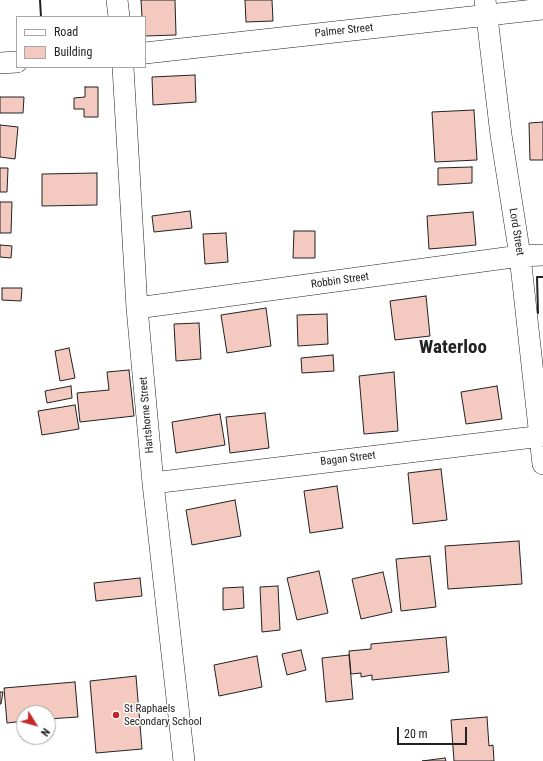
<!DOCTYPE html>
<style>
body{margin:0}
#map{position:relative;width:543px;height:761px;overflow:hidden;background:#fff;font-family:"Roboto Condensed",sans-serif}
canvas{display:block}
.legend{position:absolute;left:16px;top:16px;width:130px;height:52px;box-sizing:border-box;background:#fff;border:1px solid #a7a7a7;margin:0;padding:5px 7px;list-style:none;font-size:12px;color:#222}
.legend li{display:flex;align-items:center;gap:8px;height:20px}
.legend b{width:20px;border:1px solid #a7a7a7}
.north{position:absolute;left:16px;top:705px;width:40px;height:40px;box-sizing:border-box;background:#fff;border:1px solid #a7a7a7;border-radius:50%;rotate:127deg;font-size:11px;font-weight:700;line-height:16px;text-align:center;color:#222}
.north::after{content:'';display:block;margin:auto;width:14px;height:18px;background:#c62828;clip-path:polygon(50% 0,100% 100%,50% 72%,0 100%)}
.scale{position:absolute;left:397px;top:727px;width:70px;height:18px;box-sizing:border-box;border:2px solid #222;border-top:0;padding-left:5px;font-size:12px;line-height:14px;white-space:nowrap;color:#222;-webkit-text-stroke:3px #fff;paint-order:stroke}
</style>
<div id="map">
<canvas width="543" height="761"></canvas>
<ul class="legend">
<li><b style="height:5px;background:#fff"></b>Road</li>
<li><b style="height:11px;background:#f3c9c0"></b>Building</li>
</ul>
<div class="north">N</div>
<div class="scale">20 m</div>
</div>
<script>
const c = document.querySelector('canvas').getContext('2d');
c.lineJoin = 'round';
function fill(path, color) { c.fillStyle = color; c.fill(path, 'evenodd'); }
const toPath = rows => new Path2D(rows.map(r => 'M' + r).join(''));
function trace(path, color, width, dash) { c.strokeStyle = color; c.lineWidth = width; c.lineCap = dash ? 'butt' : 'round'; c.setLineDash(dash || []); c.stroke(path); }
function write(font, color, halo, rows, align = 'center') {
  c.font = font + ' "Roboto Condensed",sans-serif'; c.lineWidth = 3; c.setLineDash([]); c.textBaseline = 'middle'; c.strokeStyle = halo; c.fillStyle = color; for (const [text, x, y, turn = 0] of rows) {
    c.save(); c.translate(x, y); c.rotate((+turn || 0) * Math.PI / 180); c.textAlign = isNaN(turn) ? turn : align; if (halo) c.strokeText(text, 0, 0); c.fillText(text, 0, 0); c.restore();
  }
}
const building = toPath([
 [141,0,175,0,176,35,145,36,145,17,142,17,141,0],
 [245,0,272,0,273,21,246,22,245,0],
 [195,75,196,102,153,105,152,77,195,75],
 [85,87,98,87,98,117,84,117,84,109,74,109,74,98,85,97,85,87],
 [0,97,24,97,23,113,0,113,0,97],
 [474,110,477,160,435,162,432,112,474,110],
 [543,122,543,160,530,160,529,123,543,122],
 [0,125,18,127,15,159,0,157,0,125],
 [472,167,472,183,438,185,438,168,472,167],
 [0,168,8,168,7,192,0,192,0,168],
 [97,173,97,205,42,206,42,174,97,173],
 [0,202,12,202,11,233,0,233,0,202],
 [190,211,192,228,154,232,152,216,190,211],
 [473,212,476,245,429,249,427,216,473,212],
 [294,231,315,231,315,258,293,258,294,231],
 [226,233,228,262,205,264,203,234,226,233],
 [0,245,12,246,11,258,0,257,0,245],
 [2,288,22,288,21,301,2,300,2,288],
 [426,296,430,336,395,340,390,301,426,296],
 [266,308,271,346,227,353,221,315,266,308],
 [327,314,328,344,298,346,297,315,327,314],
 [199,323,201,359,176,361,174,324,199,323],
 [69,348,75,378,60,381,55,351,69,348],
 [333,355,334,371,302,373,301,358,333,355],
 [129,370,134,416,80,422,77,393,109,390,107,372,129,370],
 [394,372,398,431,364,434,359,376,394,372],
 [71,386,72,398,47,403,45,391,71,386],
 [497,386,502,419,466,424,461,392,497,386],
 [75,405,79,429,42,435,38,411,75,405],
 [265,413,269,448,230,453,226,417,265,413],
 [220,414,225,445,176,453,172,422,220,414],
 [441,469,447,520,413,524,408,473,441,469],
 [337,486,343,528,310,533,304,491,337,486],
 [235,500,241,536,192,545,186,510,235,500],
 [519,541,522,584,448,589,445,546,519,541],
 [430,556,436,607,401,611,396,559,430,556],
 [319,571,328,613,297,620,287,578,319,571],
 [383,572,392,612,361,619,352,579,383,572],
 [140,578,142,596,96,601,94,583,140,578],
 [278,586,280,630,262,632,260,587,278,586],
 [243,587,244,608,223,610,223,588,243,587],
 [446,637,449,672,372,680,372,675,361,677,361,673,351,674,349,651,371,649,371,644,446,637],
 [301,650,306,670,287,675,282,654,301,650],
 [349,655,353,699,326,702,322,658,349,655],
 [257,656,262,687,219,696,214,665,257,656],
 [136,676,142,749,96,753,90,681,136,676],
 [75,682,78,717,48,719,48,713,24,713,24,721,7,723,4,688,75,682],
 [0,692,3,692,1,704,0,704,0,692],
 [487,717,489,746,493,745,494,761,454,761,451,720,487,717],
 [445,758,446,761,422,761,445,758]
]);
const minor = toPath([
 [117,0,119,17],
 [485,0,501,135,520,256,543,464],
 [145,53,543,9],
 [0,63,17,62],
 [123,67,137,308,153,483,184,761],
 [137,308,520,256,543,255],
 [153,483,543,436]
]);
const wall = toPath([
 [40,0,41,17],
 [538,313,537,277,543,277]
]);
const markers = [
 [116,715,4,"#c62828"]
];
const streetNames = [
 ["Palmer Street",344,31,-6],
 ["Lord Street",516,232,81],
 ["Robbin Street",340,281,-8],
 ["Hartshorne Street",147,415,-95],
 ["Bagan Street",348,459,-7]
];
const poiNames = [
 ["St Raphaels",124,709],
 ["Secondary School",124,722]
];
const townNames = [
 ["Waterloo",453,348]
];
fill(building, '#f3c9c0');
trace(building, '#222', 1);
trace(minor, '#222', 22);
trace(minor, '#fff', 21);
trace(wall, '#222', 2);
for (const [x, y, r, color] of markers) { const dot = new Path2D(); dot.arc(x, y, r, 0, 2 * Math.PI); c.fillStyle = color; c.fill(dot); trace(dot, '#fff', 1.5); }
write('11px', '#222', '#fff', streetNames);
write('11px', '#222', '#fff', poiNames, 'left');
write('bold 19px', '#222', '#fff', townNames);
</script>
